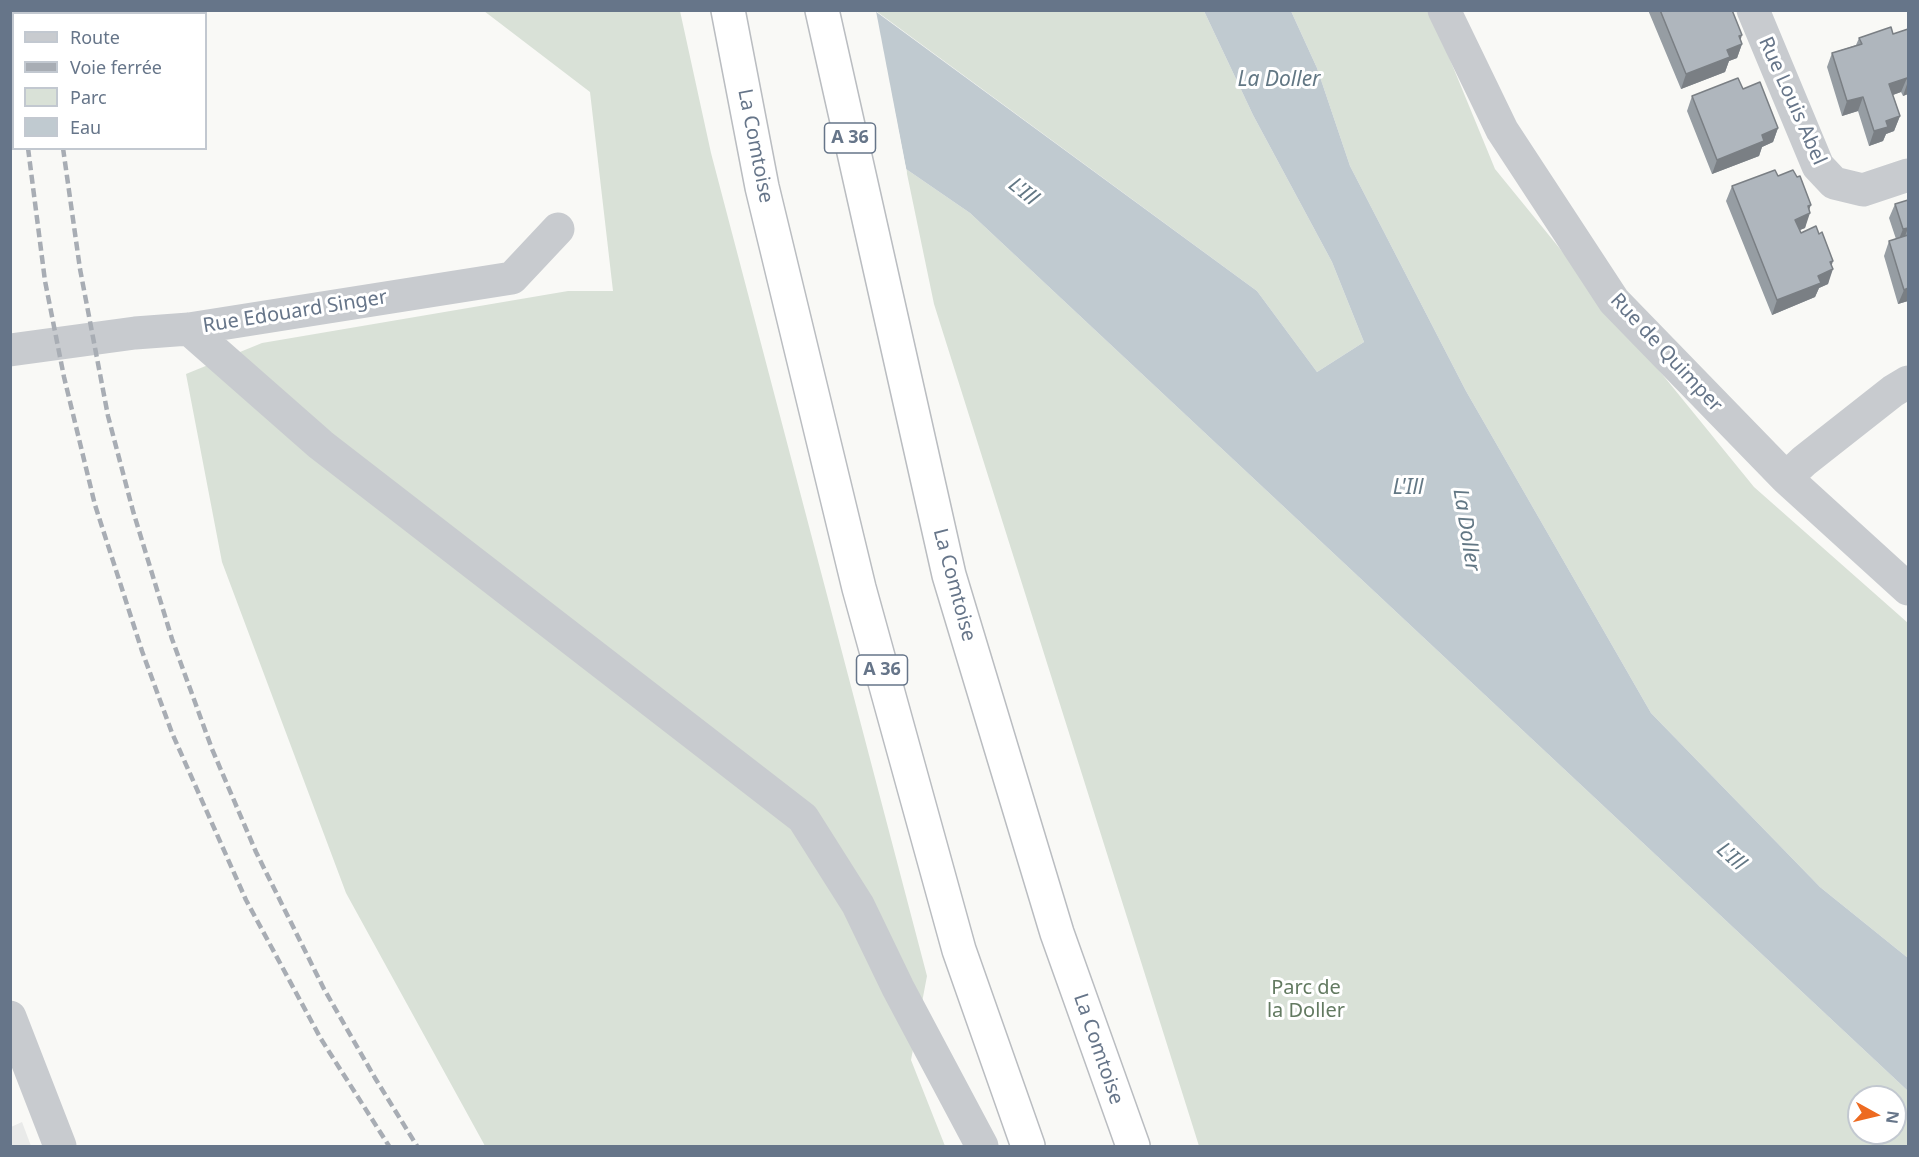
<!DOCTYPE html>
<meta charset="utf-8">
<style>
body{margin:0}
#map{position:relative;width:1919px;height:1157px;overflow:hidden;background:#f9f9f6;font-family:"Noto Sans",sans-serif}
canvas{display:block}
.frame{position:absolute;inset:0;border:12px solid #667589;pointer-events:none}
.legend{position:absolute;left:12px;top:12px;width:195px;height:138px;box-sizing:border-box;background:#fff;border:2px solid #c2c8d0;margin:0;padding:8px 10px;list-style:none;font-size:18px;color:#667589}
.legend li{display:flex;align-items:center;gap:12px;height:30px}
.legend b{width:30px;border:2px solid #c2c8d0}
.north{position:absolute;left:1847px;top:1085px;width:60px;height:60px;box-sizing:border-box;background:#fff;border:2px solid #c2c8d0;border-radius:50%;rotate:98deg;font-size:16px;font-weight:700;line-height:24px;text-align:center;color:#667589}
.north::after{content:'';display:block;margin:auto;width:21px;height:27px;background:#ed6a21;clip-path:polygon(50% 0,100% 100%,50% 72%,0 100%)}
</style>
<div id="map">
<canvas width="1919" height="1157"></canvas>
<div class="frame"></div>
<ul class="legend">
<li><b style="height:8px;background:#c8cbcf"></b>Route</li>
<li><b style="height:8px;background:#a8adb4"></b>Voie ferrée</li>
<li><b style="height:16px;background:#d9e1d7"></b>Parc</li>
<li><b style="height:16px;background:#c0cad0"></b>Eau</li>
</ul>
<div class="north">N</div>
</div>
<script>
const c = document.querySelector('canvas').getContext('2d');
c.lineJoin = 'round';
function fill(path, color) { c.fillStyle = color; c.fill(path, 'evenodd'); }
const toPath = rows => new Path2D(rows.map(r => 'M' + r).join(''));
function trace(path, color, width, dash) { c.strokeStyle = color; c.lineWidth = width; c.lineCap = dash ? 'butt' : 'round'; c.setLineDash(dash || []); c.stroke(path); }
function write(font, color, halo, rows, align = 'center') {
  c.font = font + ' "Noto Sans",sans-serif'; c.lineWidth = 6; c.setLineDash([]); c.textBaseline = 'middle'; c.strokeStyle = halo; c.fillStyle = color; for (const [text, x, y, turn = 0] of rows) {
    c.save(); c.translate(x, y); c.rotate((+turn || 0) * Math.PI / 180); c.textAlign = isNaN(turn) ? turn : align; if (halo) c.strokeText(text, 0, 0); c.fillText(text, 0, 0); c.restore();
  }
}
const built = toPath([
 [22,1122,31,1146,11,1146,11,1127]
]);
const green = toPath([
 [484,11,680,11,711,153,927,976,911,1060,945,1146,485,1146,346,893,222,562,186,374,262,343,568,291,613,291,590,92],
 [876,11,1204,11,1253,115,1332,262,1364,342,1317,372,1257,291],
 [1291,11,1430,11,1495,169,1754,487,1908,623,1908,958,1820,887,1651,713,1466,391,1350,166,1317,68],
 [906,169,970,213,1908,1091,1908,1146,1199,1146,934,304],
 [1859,1097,1895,1097,1895,1133,1859,1133]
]);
const water = toPath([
 [875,11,1257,291,1317,372,1364,342,1332,262,1253,115,1204,11,1291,11,1317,68,1350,166,1466,391,1651,713,1820,887,1908,958,1908,1091,970,213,906,169]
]);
const pier = toPath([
 [684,10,876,11,907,173,685,13]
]);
const minor = toPath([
 [1444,10,1502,130,1614,301,1786,478,1908,589],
 [1753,10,1818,166,1834,183,1863,190,1908,175],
 [189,329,321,445,803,818,858,905,898,988,982,1146],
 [10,350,135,333,189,329,512,278,558,229],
 [1786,478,1804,461,1893,391,1908,382],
 [10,1017,60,1146]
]);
const highway = toPath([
 [728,10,762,187,859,588,959,950,1028,1146],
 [822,10,949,575,1057,933,1133,1146]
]);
const rail = toPath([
 [18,10,18,14],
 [51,10,51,14],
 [28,148,45,281,64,377,95,505,142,651,172,733,246,900,321,1039,389,1146],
 [63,148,80,269,108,416,133,511,172,639,212,749,256,852,324,989,375,1078,417,1146]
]);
const wall = toPath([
 [1648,10,1732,10,1742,44,1737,58,1729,61,1725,72,1681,89],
 [1908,29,1908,94,1903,96,1901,92,1893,95,1900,116,1894,131,1886,134,1883,141,1869,146,1858,111,1842,116,1827,67,1832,53,1856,45,1859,38,1893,34],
 [1743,89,1778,128,1773,142,1762,147,1759,156,1712,174,1687,111,1692,96],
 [1778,176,1809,210,1805,228,1800,230,1801,233,1832,265,1828,284,1819,288,1815,297,1772,315,1726,201,1732,186],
 [1908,200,1908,301,1898,304,1884,256,1889,241,1896,239,1889,218,1895,204]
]);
const shadedWall = toPath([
 [1742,35,1739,45,1742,44,1737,58,1729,61,1725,72,1681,89,1686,74,1727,50,1739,36],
 [1907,78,1901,92,1884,98,1889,84],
 [1908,81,1908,94,1903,96],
 [1863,97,1858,111,1842,116,1847,101],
 [1900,116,1894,131,1886,134,1883,141,1869,146,1874,131,1886,121],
 [1778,128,1773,142,1762,147,1759,156,1712,174,1717,160,1762,135],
 [1811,205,1807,215,1810,213,1805,228,1790,234,1795,220,1808,206],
 [1908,228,1903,242,1897,244,1903,229],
 [1833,261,1830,271,1833,269,1828,284,1819,288,1815,297,1772,315,1777,300,1818,276,1830,262],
 [1908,288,1908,301,1898,304,1904,290]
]);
const building = toPath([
 [1660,10,1732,10,1742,35,1739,36,1742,44,1727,50,1730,57,1686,74,1660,10],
 [1891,27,1893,34,1908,29,1908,81,1907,78,1889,84,1900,116,1886,121,1888,127,1874,131,1863,97,1847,101,1832,53,1862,44,1859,38,1891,27],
 [1738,78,1743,89,1760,82,1778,128,1762,135,1764,141,1717,160,1692,96,1738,78],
 [1775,170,1778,176,1793,170,1797,177,1800,176,1811,205,1808,206,1810,213,1795,220,1801,233,1816,226,1819,234,1822,232,1833,261,1830,262,1833,269,1818,276,1821,283,1777,300,1732,186,1775,170],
 [1908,200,1908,228,1903,229,1895,204,1908,200],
 [1908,235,1908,288,1904,290,1889,241,1908,235]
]);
const shields = [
 [850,138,51],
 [882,670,51]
];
const shieldNames = [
 ["A 36",850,138],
 ["A 36",882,670]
];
const streetNames = [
 ["Rue Louis Abel",1792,101,66],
 ["La Comtoise",755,146,79],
 ["Rue Edouard Singer",295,312,-9],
 ["Rue de Quimper",1666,353,47],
 ["La Comtoise",954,585,75],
 ["La Comtoise",1098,1049,71]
];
const parkNames = [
 ["Parc de",1306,988],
 ["la Doller",1306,1011]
];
const waterNames = [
 ["La Doller",1279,80],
 ["L'Ill",1023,192,39],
 ["L'Ill",1408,488],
 ["La Doller",1466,530,81],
 ["L'Ill",1731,857,42]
];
fill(built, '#e9eae9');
fill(green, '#d9e1d7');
fill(water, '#c0cad0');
fill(pier, '#f9f9f6');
trace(highway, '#babdc1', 36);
trace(minor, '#c8cbcf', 33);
trace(highway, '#fff', 33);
trace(rail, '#a8adb4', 4.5, [9, 4.5]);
fill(wall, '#969da3');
fill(shadedWall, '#7a7f84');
fill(building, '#afb6bd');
trace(building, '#7a7f84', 1.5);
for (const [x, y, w] of shields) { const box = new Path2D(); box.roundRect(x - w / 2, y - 15, w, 30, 4.5); c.fillStyle = '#fff'; c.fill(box); trace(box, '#667589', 1.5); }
write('bold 18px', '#667589', null, shieldNames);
write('20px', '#667589', '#fff', streetNames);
write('20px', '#637a61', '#fff', parkNames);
write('italic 21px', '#627784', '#fff', waterNames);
</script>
